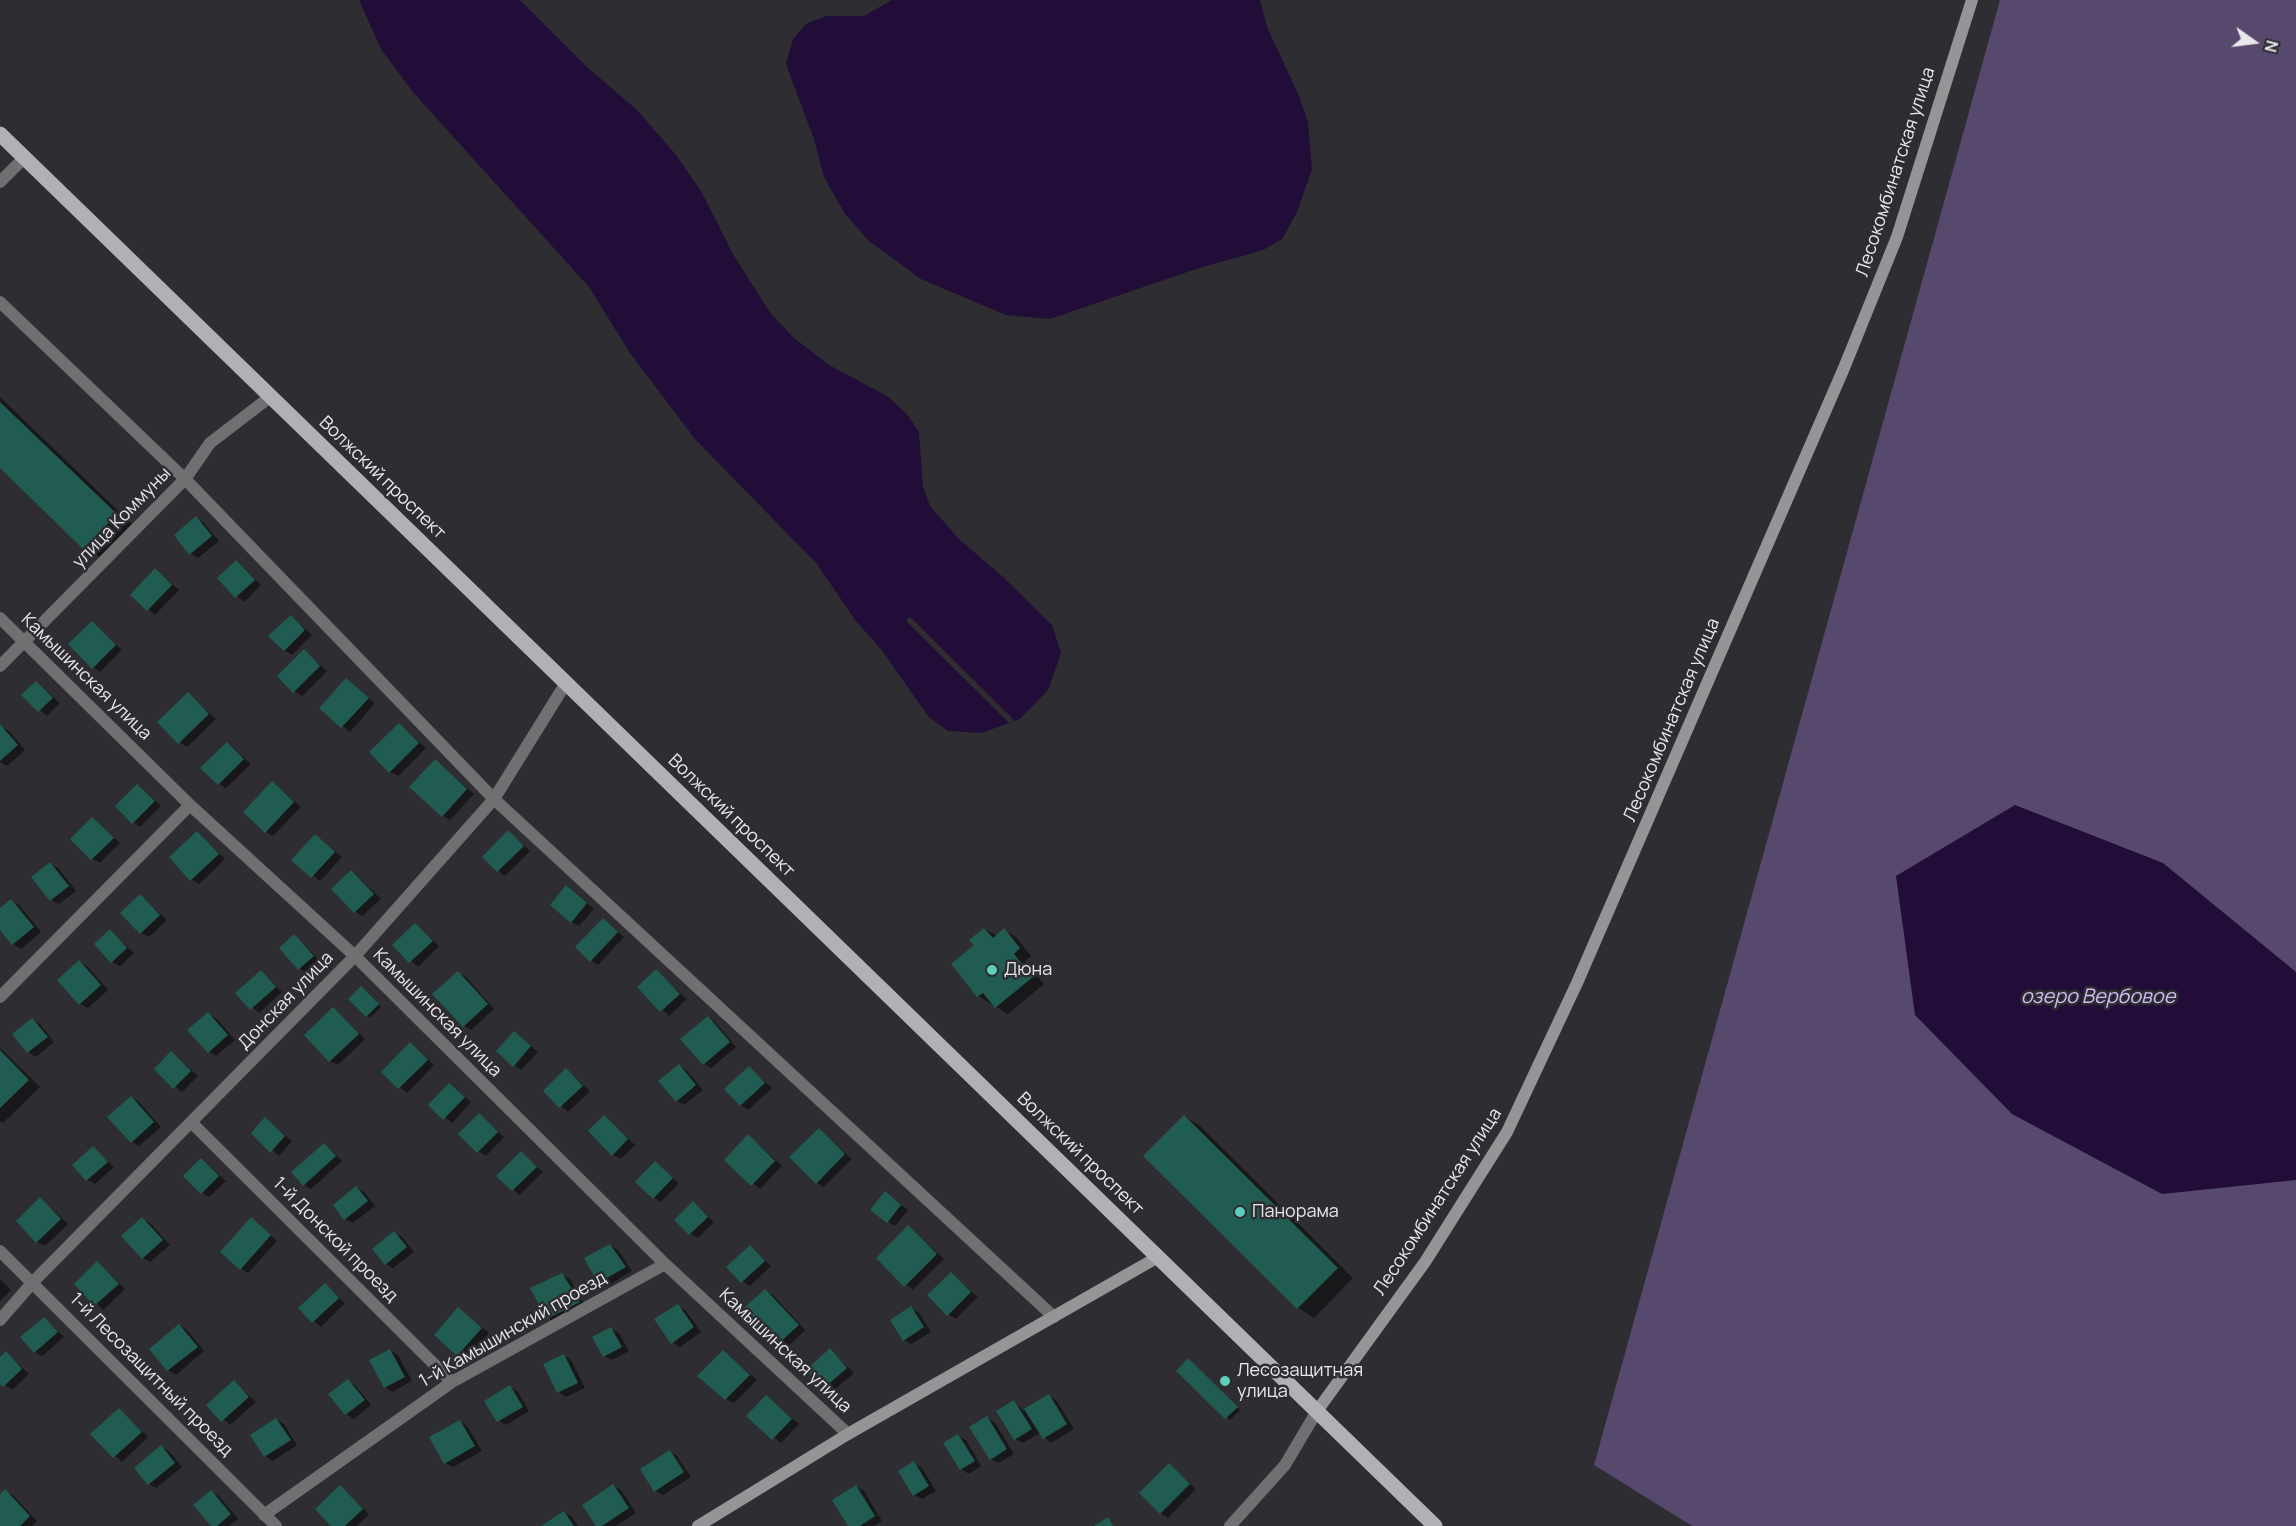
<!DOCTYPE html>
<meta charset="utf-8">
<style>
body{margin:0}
#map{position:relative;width:2296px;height:1526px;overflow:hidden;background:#2e2d31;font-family:Manrope,sans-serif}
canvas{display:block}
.north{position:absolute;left:2224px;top:12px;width:60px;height:60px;-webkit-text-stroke:4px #2e2d31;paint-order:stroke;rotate:104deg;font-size:16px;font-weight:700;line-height:24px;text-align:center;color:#e8e7e9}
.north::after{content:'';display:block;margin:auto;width:21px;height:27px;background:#e8e7e9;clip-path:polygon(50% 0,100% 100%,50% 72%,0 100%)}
</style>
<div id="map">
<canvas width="2296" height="1526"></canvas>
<div class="north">N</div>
</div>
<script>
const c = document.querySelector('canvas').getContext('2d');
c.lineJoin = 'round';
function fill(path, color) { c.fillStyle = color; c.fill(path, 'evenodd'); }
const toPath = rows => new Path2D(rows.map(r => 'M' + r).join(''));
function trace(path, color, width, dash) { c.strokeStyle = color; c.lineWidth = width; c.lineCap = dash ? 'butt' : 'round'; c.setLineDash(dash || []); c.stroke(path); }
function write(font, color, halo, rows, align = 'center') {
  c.font = font + ' Manrope,sans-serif'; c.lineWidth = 5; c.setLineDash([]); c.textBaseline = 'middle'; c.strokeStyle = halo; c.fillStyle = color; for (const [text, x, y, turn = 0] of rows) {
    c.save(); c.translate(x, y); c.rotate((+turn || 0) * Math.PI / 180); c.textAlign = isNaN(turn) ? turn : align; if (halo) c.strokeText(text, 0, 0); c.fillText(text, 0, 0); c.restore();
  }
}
const green = toPath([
 [2000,0,2296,0,2296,1526,1692,1526,1594,1465]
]);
const water = toPath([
 [359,0,520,0,588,68,637,110,676,155,701,191,734,256,771,314,794,338,829,365,887,396,906,413,919,432,923,487,930,506,959,539,1003,577,1052,625,1061,653,1048,690,1020,719,981,733,948,731,928,716,881,649,855,620,817,564,695,439,630,353,589,287,412,91,381,49],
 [892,0,1260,0,1267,27,1299,96,1308,122,1312,169,1297,212,1282,239,1263,250,1196,269,1050,319,1006,315,921,279,869,241,845,214,824,177,814,139,786,64,793,39,806,24,826,16,864,16],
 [2015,805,2163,863,2296,972,2296,1180,2162,1194,2012,1114,1915,1015,1896,876]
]);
const pier = toPath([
 [910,617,1014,720,1010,724,906,621]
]);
const shadow = toPath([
 [0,397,132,524,100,557,84,548,0,466],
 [197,518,204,523,219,541,198,558,190,553],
 [237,562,261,585,244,602,219,578],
 [155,570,179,590,155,615,132,595],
 [291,616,312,635,292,655,284,650],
 [92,623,122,650,100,672,93,667],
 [304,651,327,671,302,696,294,691],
 [347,680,375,703,350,732,321,708],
 [36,682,60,703,47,716,23,695],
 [188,694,216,719,187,747,179,742],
 [400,725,426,748,398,776,390,772],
 [0,726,8,730,25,750,7,766,0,762],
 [228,743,251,764,226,788,219,784],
 [435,761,474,794,450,820,443,816],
 [273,783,301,807,273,836,266,832],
 [138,785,161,806,140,827,133,822],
 [92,819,120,843,100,863,92,859],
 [509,832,530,851,505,876,498,871],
 [197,833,225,859,199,884,191,879],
 [315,836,342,857,320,881,294,860],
 [50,864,58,868,76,891,59,904,51,900],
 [352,871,381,899,362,916,355,911],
 [574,892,594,909,579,926,571,922],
 [140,896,167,920,149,937,141,933],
 [11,901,19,905,41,932,21,949,13,944,0,928,0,910],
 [603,920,624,937,598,965,590,960],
 [416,925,439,946,418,967,394,945],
 [984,929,997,936,1004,930,1016,937,1031,956,1025,961,1044,984,1008,1014,978,996],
 [110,931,134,953,120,966,112,962],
 [295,936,320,961,307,973,299,968],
 [79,962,87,966,108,990,88,1008,80,1004],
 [656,971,687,999,669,1016,639,987],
 [261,972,282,992,259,1013,237,993],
 [458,973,466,977,494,1009,471,1030,464,1026],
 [365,990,381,1007,370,1018,350,999],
 [333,1009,365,1039,338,1065,330,1061],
 [208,1014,216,1018,235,1040,216,1056,208,1051],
 [708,1017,715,1022,736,1047,711,1068,704,1064],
 [32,1020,40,1024,54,1042,36,1057,28,1052,14,1035],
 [515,1033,538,1052,521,1070,514,1065],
 [410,1044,434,1065,407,1093,383,1072],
 [0,1048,40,1087,3,1123,0,1121],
 [172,1053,198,1076,182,1092,156,1069],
 [679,1066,686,1070,703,1090,684,1105,677,1101],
 [749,1068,772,1088,748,1110,741,1105],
 [567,1070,590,1091,568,1112,545,1091],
 [450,1084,471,1102,452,1123,430,1105],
 [131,1097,139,1102,161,1127,139,1146,132,1142],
 [479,1115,504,1137,486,1156,478,1151],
 [1184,1116,1200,1126,1353,1278,1314,1318,1298,1308,1145,1156],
 [604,1117,635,1145,621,1159,613,1155],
 [265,1119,292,1141,279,1156,253,1133],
 [819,1130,852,1159,824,1187,816,1182],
 [749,1136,782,1166,760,1189,726,1160],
 [324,1144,342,1161,311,1189,304,1185],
 [93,1148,114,1167,95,1184,87,1180],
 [521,1153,543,1172,520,1195,513,1190],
 [201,1159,226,1181,209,1197,202,1193],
 [655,1163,679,1183,661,1202,654,1198],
 [356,1188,364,1192,375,1206,353,1223,345,1219],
 [892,1198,908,1210,895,1226,888,1222],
 [41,1199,68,1224,45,1246,37,1242],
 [693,1203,714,1222,698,1238,690,1234],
 [142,1219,150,1223,170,1245,150,1262,143,1258],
 [251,1219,277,1241,248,1273,241,1269],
 [908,1227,944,1259,913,1290,878,1258],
 [394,1233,402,1237,414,1252,393,1268,386,1264],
 [610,1245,618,1250,632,1271,607,1286,599,1281],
 [750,1247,771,1266,750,1286,742,1281],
 [98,1263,125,1289,103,1310,76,1284],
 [951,1274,978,1297,956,1319,948,1314],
 [562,1275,570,1279,586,1307,555,1323,548,1318],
 [0,1279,11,1290,0,1301],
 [325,1285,345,1303,321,1327,300,1308],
 [765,1291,773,1295,805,1330,787,1348,779,1343],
 [678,1306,685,1310,701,1332,680,1347,672,1342],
 [911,1308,919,1313,931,1332,911,1344,904,1340],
 [459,1309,489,1333,466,1359,458,1355],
 [44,1319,64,1337,42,1356,35,1352],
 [179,1325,187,1330,204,1351,176,1375,168,1370,151,1349],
 [611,1329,619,1333,629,1351,612,1360,604,1356],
 [390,1350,398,1355,412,1381,392,1392,385,1387],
 [830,1350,854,1373,832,1392,824,1388],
 [723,1352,757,1380,734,1403,726,1399],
 [6,1353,29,1374,12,1390,0,1381,0,1359],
 [563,1355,571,1360,585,1388,566,1397,558,1392],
 [1191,1362,1240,1410,1230,1420,1178,1371],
 [348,1380,355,1385,371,1405,354,1419,346,1414,330,1394],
 [234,1382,256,1402,230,1425,209,1405],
 [510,1387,518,1392,529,1411,506,1425,498,1420],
 [1049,1396,1056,1400,1074,1429,1051,1443,1040,1433,1023,1443,1015,1439,1014,1402,1024,1411],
 [766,1397,799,1424,781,1443,748,1416],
 [119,1409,148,1437,122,1462,93,1434],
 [987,1418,995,1423,1014,1454,998,1463,991,1459],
 [276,1419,284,1424,297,1445,273,1461,265,1456,252,1435],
 [460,1421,467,1426,482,1451,453,1467,445,1463],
 [958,1436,966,1440,981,1466,969,1474,961,1469],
 [161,1447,169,1451,182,1467,156,1488,149,1484],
 [670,1451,677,1456,691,1477,663,1495,655,1491],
 [914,1463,922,1468,936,1491,922,1499,914,1495],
 [1169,1465,1196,1489,1168,1518,1161,1513],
 [613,1486,621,1490,636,1513,616,1526,597,1526],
 [856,1486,864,1491,882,1521,874,1526,850,1526],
 [341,1487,369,1514,357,1526,333,1526],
 [5,1491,13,1495,37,1521,32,1526,0,1526,0,1496],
 [211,1492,219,1496,238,1519,229,1526,213,1526],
 [564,1512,572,1517,578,1526,544,1526]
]);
const building = toPath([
 [0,402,117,514,83,549,0,468],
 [196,516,212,536,189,555,174,535],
 [236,560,255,580,235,598,217,578],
 [155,568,172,585,147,611,130,595],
 [291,615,305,630,284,651,268,636],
 [92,621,116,645,92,669,68,644],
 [304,649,320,666,293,693,277,676],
 [346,678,369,698,341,728,319,708],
 [36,681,53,698,38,712,21,695],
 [188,692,209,714,178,744,157,722],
 [399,723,419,743,389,773,369,752],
 [0,724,18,745,0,761],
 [227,742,244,759,218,785,200,768],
 [435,759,467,789,442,817,409,787],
 [272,781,294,802,265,833,243,812],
 [137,784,155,801,132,824,115,806],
 [92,817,114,838,91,860,70,839],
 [508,830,524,846,497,872,482,857],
 [197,831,219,854,190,881,169,857],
 [315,834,335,852,311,878,291,860],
 [50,862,69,886,50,901,31,877],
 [351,870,374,894,354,913,331,889],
 [566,885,587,903,571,923,550,905],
 [140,894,160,915,140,934,120,913],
 [11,899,34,927,12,945,0,930,0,908],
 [603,918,618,932,590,962,575,947],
 [415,923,433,941,409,963,392,945],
 [984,928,993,938,1004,928,1020,948,1014,954,1033,977,995,1008,983,993,977,997,951,964,974,945,969,940],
 [110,929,127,948,111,963,94,944],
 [294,934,314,956,298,970,279,948],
 [79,960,101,985,79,1005,57,980],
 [656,969,680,994,660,1012,637,987],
 [261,970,276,987,250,1010,235,993],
 [458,971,488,1004,463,1027,432,994],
 [361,986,379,1004,366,1017,348,999],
 [333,1007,359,1034,329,1062,304,1035],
 [208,1012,228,1035,208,1053,187,1030],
 [708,1016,730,1042,703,1065,680,1039],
 [32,1018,48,1037,27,1053,12,1034],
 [514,1031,531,1046,513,1067,496,1051],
 [410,1042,428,1060,398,1089,381,1072],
 [0,1050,29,1080,0,1108],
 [171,1051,191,1071,173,1089,154,1069],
 [679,1064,696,1085,676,1102,658,1081],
 [749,1066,765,1083,740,1106,724,1089],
 [566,1068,583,1086,559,1108,543,1091],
 [449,1083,465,1097,443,1120,428,1105],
 [131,1096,154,1122,131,1143,107,1117],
 [479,1113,498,1132,477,1153,458,1134],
 [604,1115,628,1139,612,1156,588,1131],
 [1184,1115,1338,1268,1297,1309,1143,1156],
 [265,1117,285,1136,270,1153,251,1133],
 [819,1128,845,1154,816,1184,789,1157],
 [748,1134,775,1161,751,1186,724,1160],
 [324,1143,336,1156,303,1186,291,1172],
 [93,1146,108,1162,86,1181,72,1165],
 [521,1151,537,1167,512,1191,496,1176],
 [201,1158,219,1176,201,1194,183,1176],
 [655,1161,673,1178,653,1199,635,1182],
 [356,1186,368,1201,344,1220,333,1205],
 [885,1191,901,1205,887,1223,870,1210],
 [40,1197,61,1219,36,1243,16,1221],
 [693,1201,708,1217,689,1235,674,1220],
 [142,1217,163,1240,142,1259,121,1236],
 [251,1217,271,1235,240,1270,220,1252],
 [908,1225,937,1254,904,1287,876,1258],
 [394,1231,407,1247,385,1265,372,1249],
 [610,1244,626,1267,598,1283,584,1258],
 [750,1245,765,1261,741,1283,726,1267],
 [97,1261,119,1284,94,1306,74,1284],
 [951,1272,971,1292,947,1316,927,1295],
 [562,1273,580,1302,547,1319,530,1288],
 [325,1283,339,1298,312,1323,298,1308],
 [765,1289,799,1325,778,1344,744,1308],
 [678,1304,694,1327,671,1344,654,1319],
 [911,1306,924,1327,903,1341,890,1320],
 [458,1307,482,1328,457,1356,434,1335],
 [44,1317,58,1332,34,1353,20,1337],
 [179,1324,198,1347,167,1371,149,1349],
 [611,1327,622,1347,603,1357,592,1337],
 [830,1348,847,1368,823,1389,806,1370],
 [390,1349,405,1377,384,1388,369,1360],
 [723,1350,750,1375,725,1400,697,1376],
 [6,1351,22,1369,3,1387,0,1384,0,1357],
 [564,1354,578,1383,557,1393,543,1364],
 [1188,1358,1238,1407,1225,1419,1176,1371],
 [348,1379,365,1400,345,1415,328,1394],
 [234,1380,249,1397,221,1422,206,1405],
 [510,1385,523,1407,497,1422,484,1401],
 [1049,1394,1067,1424,1043,1439,1024,1409],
 [766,1395,792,1419,772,1440,746,1416],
 [1014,1400,1032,1429,1014,1440,996,1411],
 [119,1408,142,1432,113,1458,90,1434],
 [987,1416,1007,1449,990,1460,969,1427],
 [276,1418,291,1440,264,1457,250,1435],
 [460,1420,475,1446,444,1464,429,1437],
 [958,1434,975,1461,960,1470,943,1443],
 [161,1445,175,1463,148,1485,134,1468],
 [670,1450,684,1472,654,1492,640,1469],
 [914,1461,929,1486,913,1496,898,1471],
 [1169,1463,1190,1484,1160,1514,1139,1493],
 [613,1484,629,1508,602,1526,596,1526,582,1505],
 [340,1485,363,1509,345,1526,331,1526,315,1509],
 [856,1485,875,1516,860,1526,848,1526,832,1500],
 [5,1489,30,1516,20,1526,0,1526,0,1494],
 [211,1490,231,1514,217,1526,211,1526,193,1505],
 [564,1511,574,1526,541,1526],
 [1108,1517,1113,1526,1094,1526]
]);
const street = toPath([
 [0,182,25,157],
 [0,302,185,479,494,799,1054,1317],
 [0,618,190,805,355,956,665,1264,848,1434],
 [0,666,185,479,210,443,270,397],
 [0,997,190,805],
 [192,1123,452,1382],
 [0,1251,276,1526],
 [0,1320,33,1282,355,956,494,799,566,683],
 [264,1515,452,1382,665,1264],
 [1230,1526,1285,1465,1317,1411]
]);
const secondary = toPath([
 [1317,1411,1425,1262,1507,1132,1577,983,1844,368,1897,237,1972,0],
 [698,1526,848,1434,1158,1257]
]);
const primary = toPath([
 [0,134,1435,1526]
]);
const markers = [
 [992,970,6,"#5cceba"],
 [1240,1212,6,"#5cceba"],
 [1225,1381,6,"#5cceba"]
];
const streetNames = [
 ["Лесокомбинатская улица",1896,172,-72],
 ["Волжский проспект",382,478,44],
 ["улица Коммуны",122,518,-46],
 ["Камышинская улица",86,677,44],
 ["Лесокомбинатская улица",1672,720,-67],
 ["Волжский проспект",731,816,44],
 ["Донская улица",286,1001,-46],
 ["Камышинская улица",437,1013,45],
 ["Волжский проспект",1080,1154,44],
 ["Лесокомбинатская улица",1438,1202,-57],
 ["1-й Донской проезд",335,1240,45],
 ["1-й Камышинский проезд",513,1330,-30],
 ["Камышинская улица",785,1351,43],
 ["1-й Лесозащитный проезд",151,1375,45]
];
const poiNames = [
 ["Дюна",1004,970],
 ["Панорама",1252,1212],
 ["Лесозащитная",1237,1371],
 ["улица",1237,1392]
];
const waterNames = [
 ["озеро Вербовое",2098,997]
];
fill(green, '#57496d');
fill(water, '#210d38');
fill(pier, '#2e2d31');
fill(shadow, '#0007');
fill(building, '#205c52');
trace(street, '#706f71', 12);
trace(secondary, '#959497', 12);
trace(primary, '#b1b0b4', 15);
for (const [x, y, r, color] of markers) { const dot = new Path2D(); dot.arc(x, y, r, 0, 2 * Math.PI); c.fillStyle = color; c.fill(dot); trace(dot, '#2e2d31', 2); }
write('18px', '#e8e7e9', '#2e2d31', streetNames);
write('18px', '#e8e7e9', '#2e2d31', poiNames, 'left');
write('italic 20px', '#d0baf7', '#2e2d31', waterNames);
</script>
